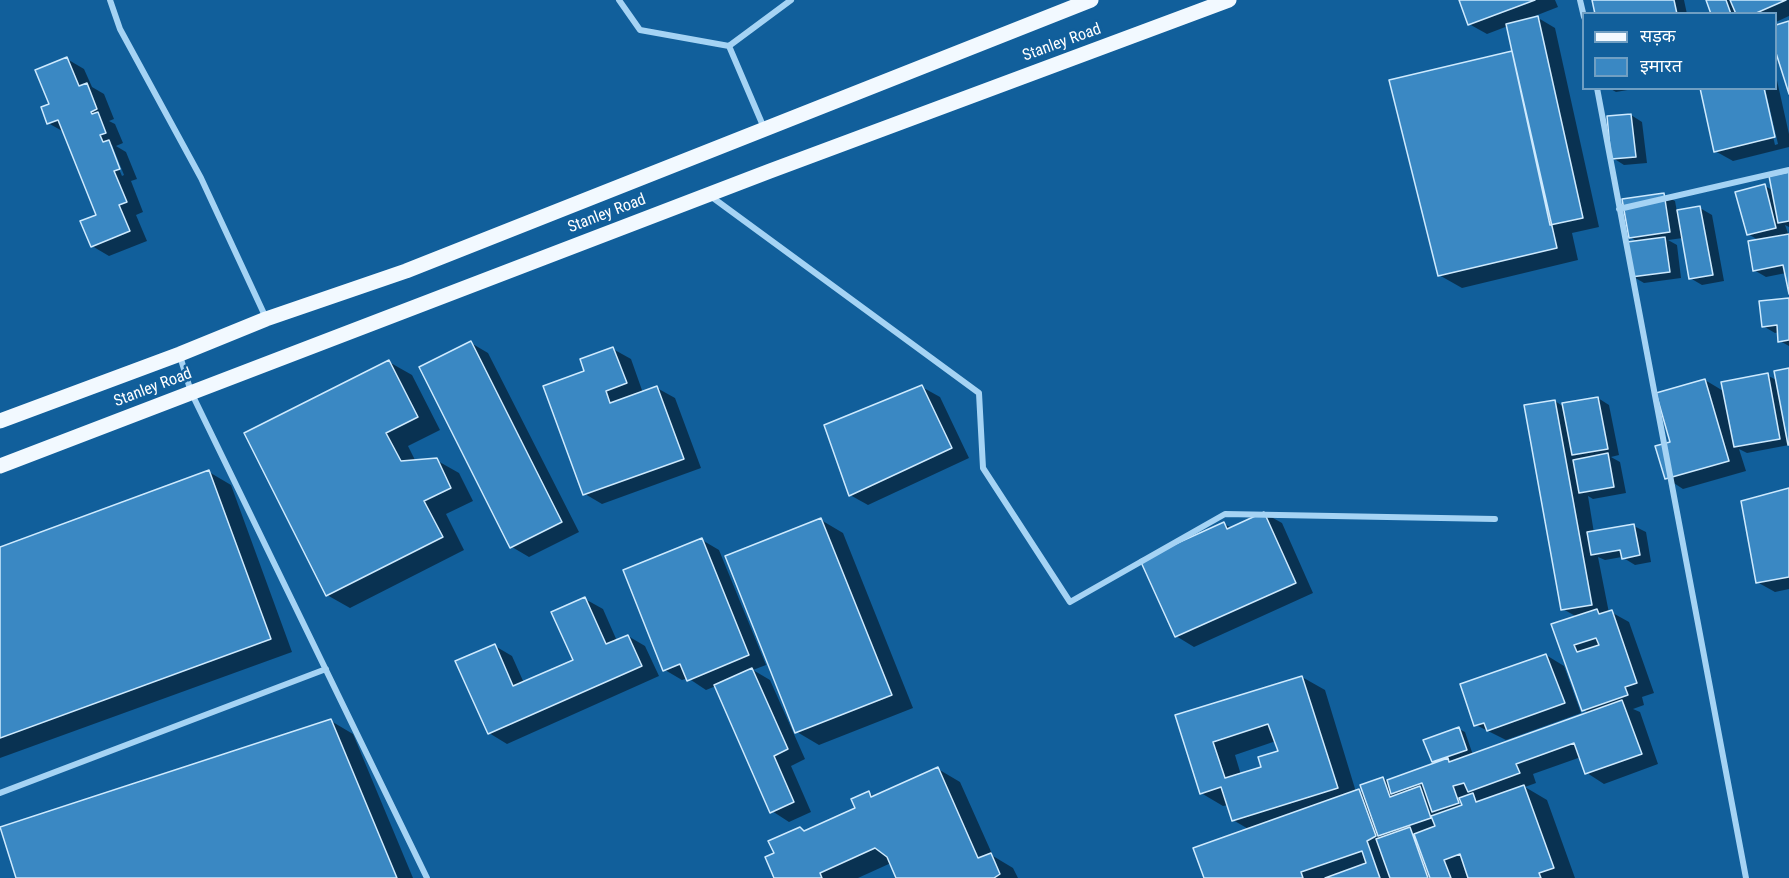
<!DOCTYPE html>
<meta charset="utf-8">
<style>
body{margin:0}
#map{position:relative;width:1789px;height:878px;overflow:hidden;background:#115f9b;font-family:"Roboto Condensed","Noto Sans Devanagari",sans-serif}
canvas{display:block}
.legend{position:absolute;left:1582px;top:12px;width:195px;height:78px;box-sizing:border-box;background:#115f9b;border:2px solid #709fc3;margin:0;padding:8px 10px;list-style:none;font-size:18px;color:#fff}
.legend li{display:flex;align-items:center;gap:12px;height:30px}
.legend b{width:30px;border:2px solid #709fc3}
</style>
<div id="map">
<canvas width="1789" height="878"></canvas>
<ul class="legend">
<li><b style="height:8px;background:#f2f9ff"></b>सड़क</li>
<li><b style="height:16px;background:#3a88c3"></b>इमारत</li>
</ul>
</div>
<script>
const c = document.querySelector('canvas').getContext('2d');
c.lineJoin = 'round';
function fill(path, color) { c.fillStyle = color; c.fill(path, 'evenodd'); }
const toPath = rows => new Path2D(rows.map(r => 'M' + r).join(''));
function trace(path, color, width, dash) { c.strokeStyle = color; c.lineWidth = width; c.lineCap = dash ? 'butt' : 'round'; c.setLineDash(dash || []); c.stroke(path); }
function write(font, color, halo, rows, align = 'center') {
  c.font = font + ' "Roboto Condensed",sans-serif'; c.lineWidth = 5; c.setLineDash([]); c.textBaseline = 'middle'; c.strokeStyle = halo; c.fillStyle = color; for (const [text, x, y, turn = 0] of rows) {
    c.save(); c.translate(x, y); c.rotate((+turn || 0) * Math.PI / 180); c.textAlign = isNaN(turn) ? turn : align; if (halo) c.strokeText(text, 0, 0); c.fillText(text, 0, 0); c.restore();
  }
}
const shadow = toPath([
 [1460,0,1555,0,1558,7,1535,16,1555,28,1599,227,1572,233,1578,260,1462,288,1439,275,1514,54,1508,26,1487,34,1469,24],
 [1594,0,1684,0,1687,14,1597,14],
 [1707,0,1789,0,1789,16,1776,22,1776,14,1712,14],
 [67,59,84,69,92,87,104,94,114,119,109,121,115,124,123,143,116,146,126,152,137,179,131,181,143,212,136,215,147,241,109,256,92,246,98,215,64,132,48,123,51,105],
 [109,145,112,145,124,175,122,176],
 [1776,76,1789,134,1789,147,1733,161,1715,151,1762,88,1775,145,1778,144,1765,88,1776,88],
 [1609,88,1639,88,1616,92],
 [1631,115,1642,122,1647,163,1624,165,1613,158],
 [1789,173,1789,227,1785,225,1789,236,1789,288,1786,273,1766,277,1754,270,1760,241,1748,234,1765,186,1774,191],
 [1663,195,1675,201,1677,212,1700,208,1712,215,1724,281,1702,285,1690,278,1683,238,1668,240,1677,245,1681,278,1644,283,1632,276,1638,242,1630,237],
 [1789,300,1789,346,1780,341,1779,332,1775,333,1763,326],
 [471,343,488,353,579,532,529,557,512,547],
 [613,349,631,359,643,393,657,388,675,398,701,468,602,504,585,494,585,372],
 [389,362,412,375,440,430,408,446,416,462,436,460,459,473,473,501,446,514,464,550,350,608,327,595],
 [1789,369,1789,445,1747,453,1739,449,1746,471,1683,489,1666,478,1672,443,1705,380,1725,392,1767,375,1778,381],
 [922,387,940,397,969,458,868,505,850,495],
 [1598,398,1609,405,1619,455,1611,457,1620,462,1626,493,1593,499,1588,496,1594,533,1634,526,1646,532,1651,562,1635,565,1622,557,1605,560,1598,557,1609,613,1611,612,1629,622,1654,693,1642,697,1644,705,1633,709,1640,712,1658,764,1604,784,1587,773,1581,757,1533,774,1536,783,1525,787,1547,800,1575,878,1206,878,1250,830,1233,820,1228,805,1223,806,1201,793,1176,716,1302,677,1325,690,1356,792,1359,791,1365,794,1383,778,1388,781,1437,764,1433,761,1459,729,1465,732,1473,755,1589,713,1580,708,1582,707,1553,625,1577,617,1563,609,1555,401,1564,407],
 [1276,741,1280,752,1263,768,1241,775,1235,755],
 [1453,798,1464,804,1464,807,1452,800],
 [209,472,231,485,292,652,0,758,0,548],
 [1789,490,1789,589,1775,592,1757,582],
 [1264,513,1282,523,1313,593,1194,647,1176,636,1224,524,1232,528],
 [821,520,843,533,913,708,819,745,797,732],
 [702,540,719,550,766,665,753,670,770,680,805,759,791,766,811,812,789,822,772,811,716,686,706,690,688,678,682,680,665,670],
 [585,599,603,609,617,641,628,636,645,646,659,676,507,744,489,733,495,646,512,656,524,683,575,661],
 [1546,655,1564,666,1581,713,1506,740,1476,725],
 [331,721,353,734,413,878,18,878,0,829],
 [938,769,960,782,993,856,1013,868,1018,878,898,878,891,863,858,878,776,878,776,854,799,828,806,832,857,809,868,793,875,796]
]);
const building = toPath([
 [1459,0,1535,0,1468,25,1459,0],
 [1592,0,1674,0,1677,14,1595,14,1592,0],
 [1706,0,1726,0,1731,14,1711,14,1706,0],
 [1730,0,1786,0,1754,14,1736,14,1730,0],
 [1538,16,1583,218,1550,225,1506,24,1538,16],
 [1789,21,1789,94,1776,53,1776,25,1789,21],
 [1512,51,1557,248,1438,276,1389,80,1512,51],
 [67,57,79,86,87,83,97,109,91,112,92,114,98,112,106,133,100,135,103,142,109,140,120,169,114,171,127,202,119,205,130,231,91,247,80,221,96,215,58,120,47,124,41,107,49,104,35,70,67,57],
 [1700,88,1764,88,1775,137,1714,152,1700,88],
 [1631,114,1636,157,1611,159,1607,116,1631,114],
 [1789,172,1789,221,1778,223,1769,176,1789,172],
 [1765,184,1776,228,1747,235,1735,192,1765,184],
 [1664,193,1670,232,1629,238,1622,199,1664,193],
 [1700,206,1713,275,1689,279,1677,210,1700,206],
 [1789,234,1789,294,1783,265,1753,271,1748,241,1789,234],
 [1665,237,1670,272,1631,277,1627,242,1665,237],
 [1789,298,1789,340,1778,342,1777,325,1762,327,1759,301,1789,298],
 [471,341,562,522,510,548,419,367,471,341],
 [613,347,627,383,606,391,610,403,657,386,684,459,583,495,543,386,584,371,580,359,613,347],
 [389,360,418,417,386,433,401,461,437,458,451,488,424,501,443,537,326,596,244,433,389,360],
 [1789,368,1789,445,1788,445,1774,371,1789,368],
 [1768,373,1780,439,1734,447,1721,382,1768,373],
 [1705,379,1729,461,1665,479,1655,446,1670,442,1656,393,1705,379],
 [922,385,952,448,849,496,824,425,922,385],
 [1598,397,1608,449,1572,455,1562,403,1598,397],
 [1555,400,1592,605,1561,610,1524,405,1555,400],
 [1608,453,1614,487,1579,493,1573,460,1608,453],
 [209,470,271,639,0,738,0,547,209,470],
 [1789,488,1789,577,1756,583,1741,501,1789,488],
 [1264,512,1296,583,1175,637,1140,560,1224,522,1227,529,1264,512],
 [821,518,892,695,795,733,725,556,821,518],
 [1634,524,1640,555,1622,559,1620,550,1591,555,1587,532,1634,524],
 [702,538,749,655,687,681,680,664,663,671,623,570,702,538],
 [585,597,606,644,628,635,642,666,488,734,455,661,495,644,513,686,573,660,551,612,585,597],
 [1597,609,1599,614,1612,610,1637,683,1625,687,1628,695,1582,711,1551,624,1597,609],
 [1596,638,1599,645,1577,652,1574,645,1596,638],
 [1546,654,1565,703,1487,731,1484,723,1474,726,1460,684,1546,654],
 [752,668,788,749,774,756,794,802,770,813,714,685,752,668],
 [1302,676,1338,788,1232,821,1221,787,1200,794,1175,715,1302,676],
 [1268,724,1278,751,1258,757,1261,767,1225,778,1213,742,1268,724],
 [1622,700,1642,754,1585,774,1574,743,1516,764,1520,773,1468,792,1464,783,1453,786,1459,803,1432,812,1422,783,1391,794,1387,780,1448,758,1449,762,1622,700],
 [331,719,397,878,16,878,0,827,331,719],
 [1459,727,1467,750,1432,762,1423,740,1459,727],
 [938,767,978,858,991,853,1000,874,994,878,896,878,887,857,875,848,820,873,822,878,774,878,765,857,774,853,768,841,800,827,804,831,855,808,851,799,869,791,871,797,938,767],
 [1383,777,1390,797,1420,786,1431,818,1378,836,1360,785,1383,777],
 [1524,785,1554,868,1539,873,1541,878,1468,878,1460,854,1444,860,1451,878,1430,878,1414,834,1435,826,1431,816,1462,805,1459,798,1473,793,1476,802,1524,785],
 [1359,789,1376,836,1367,841,1380,878,1325,878,1366,863,1362,851,1301,872,1303,878,1204,878,1193,848,1359,789],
 [1410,827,1428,878,1390,878,1376,839,1410,827]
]);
const street = toPath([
 [110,0,120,29,201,178,266,318],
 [619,0,640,30,729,46,791,0],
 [1580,0,1584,17],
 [729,46,764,128],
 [1597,88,1746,878],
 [709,195,979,393,983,468,1070,602,1225,514,1495,519],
 [1619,209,1789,170],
 [180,356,191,392,427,878],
 [0,793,326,669]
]);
const primary = toPath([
 [0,421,180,354,266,319,406,271,1091,0],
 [0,466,770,171,1229,0]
]);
const streetNames = [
 ["Stanley Road",1062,43,-20],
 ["Stanley Road",607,214,-21],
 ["Stanley Road",153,388,-21]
];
fill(shadow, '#0007');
fill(building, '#3a88c3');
trace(building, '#ceeafe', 1.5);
trace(street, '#a5d3f4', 6);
trace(primary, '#f2f9ff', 15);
write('16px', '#fff', '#115f9b', streetNames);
</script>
